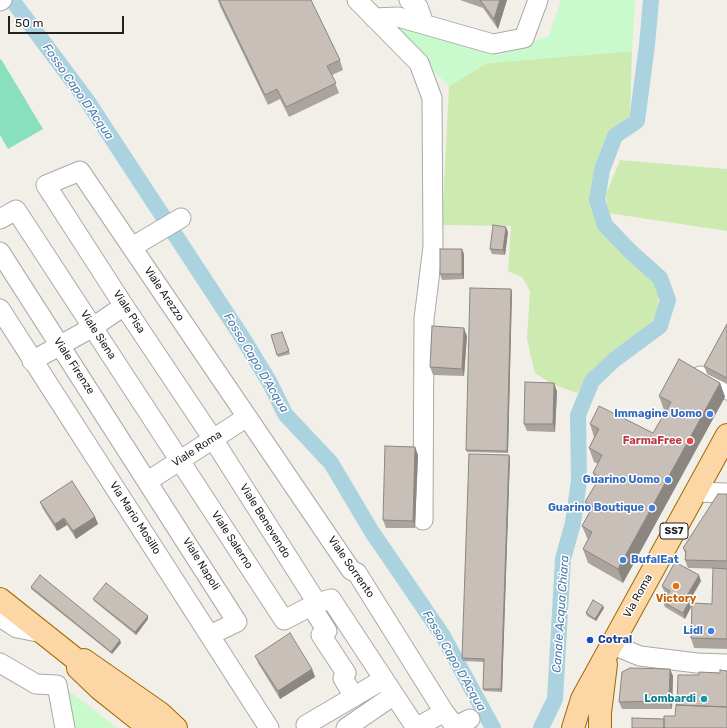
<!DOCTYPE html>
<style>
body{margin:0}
#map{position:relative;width:727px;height:728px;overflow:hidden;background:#f2efe9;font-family:Rubik,sans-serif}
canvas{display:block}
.scale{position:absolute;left:8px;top:16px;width:116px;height:18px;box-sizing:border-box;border:2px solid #222;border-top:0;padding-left:5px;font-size:12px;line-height:14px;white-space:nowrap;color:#222;-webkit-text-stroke:3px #fff;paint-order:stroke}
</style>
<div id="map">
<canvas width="727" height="728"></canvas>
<div class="scale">50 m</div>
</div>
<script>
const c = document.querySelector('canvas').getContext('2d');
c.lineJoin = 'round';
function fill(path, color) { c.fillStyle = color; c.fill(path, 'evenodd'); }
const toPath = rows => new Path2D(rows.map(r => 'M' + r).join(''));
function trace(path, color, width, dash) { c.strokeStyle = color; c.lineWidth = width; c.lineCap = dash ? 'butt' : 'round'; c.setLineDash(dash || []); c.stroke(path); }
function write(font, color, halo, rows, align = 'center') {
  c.font = font + ' Rubik,sans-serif'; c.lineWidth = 3; c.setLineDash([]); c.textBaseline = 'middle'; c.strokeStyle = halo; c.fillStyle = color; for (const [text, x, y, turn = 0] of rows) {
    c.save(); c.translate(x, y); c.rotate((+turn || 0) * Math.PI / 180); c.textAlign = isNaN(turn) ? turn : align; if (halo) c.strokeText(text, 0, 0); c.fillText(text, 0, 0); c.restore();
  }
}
const grass = toPath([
 [632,51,630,115,611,131,597,169,594,201,603,226,629,255,657,280,659,296,657,314,645,331,605,358,577,393,552,384,535,373,527,339,530,291,522,277,508,271,511,226,442,225,449,86,487,63],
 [620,160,727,169,727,231,608,213,606,194]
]);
const park = toPath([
 [561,0,635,0,632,51,487,63,449,86,392,31,396,22,500,55,549,36],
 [64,687,117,728,74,728]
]);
const pitch = toPath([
 [1,59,43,129,8,149,0,135,0,60]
]);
const canal = toPath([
 [12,0,86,99,244,340,270,383,285,414,331,463,372,532,443,636,493,728],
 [541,728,555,699,563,559,573,523,579,481,578,415,592,381,614,360,660,326,668,300,660,278,631,252,605,225,597,200,602,170,615,136,637,121,647,45,651,0]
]);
const minor = toPath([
 [357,0,419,63,432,98,433,247,424,319,423,520],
 [409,0,418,7,424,24],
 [0,1,2,0],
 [374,18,398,17,493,44,524,38,538,0],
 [0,219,16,210,284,620,317,603,331,599,416,728,444,712],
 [132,247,181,218],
 [0,252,237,622,210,635],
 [0,309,269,728],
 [32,361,93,327,124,306],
 [700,376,727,390],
 [148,481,247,417],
 [695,492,727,493],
 [317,603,213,439,124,306,46,185,80,171,351,570,357,573,444,712,455,726,470,719],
 [311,606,327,631,321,635,346,673,343,678,354,697],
 [0,617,17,628,43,633],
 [613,645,640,656,697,663,727,664],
 [0,663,36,684,57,685,65,728],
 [306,725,384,679],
 [346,728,394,695]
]);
const major = toPath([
 [0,599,78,661,78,668,100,689,149,728],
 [84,660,160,713,176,728],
 [573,728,582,699,727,435],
 [600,728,600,713,606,664]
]);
const wall = toPath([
 [218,0,311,0,340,60,343,70,332,75,339,93,289,117,280,99,268,105,220,6],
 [460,0,507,0,498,29,483,8],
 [508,232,505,255,492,254,490,249],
 [464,254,464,279,442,280,440,274],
 [512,291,508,453,467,452,466,450],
 [727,324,727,384,707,374,704,366],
 [282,332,290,354,278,357,271,335],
 [467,336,464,376,433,375,430,367],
 [720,383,725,397,623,583,588,563,583,549,588,540,582,526,589,513,585,502,597,483,593,473,598,464,594,462,589,448,594,437,590,424,653,433,666,411,664,410,659,396],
 [557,391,555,432,527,431,524,424],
 [415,447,418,455,415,528,386,528,383,520],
 [510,457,502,692,484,691,483,689,484,662,463,661,462,658],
 [727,494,727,569,688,568,685,560,686,555,683,548],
 [40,502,95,517,98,524,76,539,67,525,57,531,43,509],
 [727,569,727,649,694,648,691,638,712,604],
 [701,581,689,602,691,607,685,619,665,607,663,602,668,594,664,591,662,586],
 [31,587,121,643,112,654,31,589],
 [93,599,148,616,148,619,136,635,94,601],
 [603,606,604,608,596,621,587,616,586,613],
 [255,656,312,669,315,677,280,699,258,663],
 [673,676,672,709,622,709,619,702]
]);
const shadedWall = toPath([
 [500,0,507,0,498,29,494,19],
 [506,227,508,232,505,255,503,250],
 [462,249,464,254,464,279,462,274],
 [511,289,512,291,508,453,507,451],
 [464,328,467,336,464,376,462,369],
 [554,383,557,391,555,432,553,424],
 [720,383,725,397,623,583,618,569],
 [415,447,418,455,415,528,413,521],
 [509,455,510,457,502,692,501,689],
 [95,517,98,524,76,539,73,531],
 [64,518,67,525,57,531,55,524],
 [699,575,701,581,687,605,685,599],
 [689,602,691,607,685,619,683,613],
 [603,606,604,608,596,621,595,619],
 [148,616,148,619,136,635,135,632],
 [120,640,121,643,112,654,111,652],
 [312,669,315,677,280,699,278,691],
 [670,669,673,676,672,709,669,701]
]);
const building = toPath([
 [219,0,311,0,340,60,327,66,336,83,286,107,277,89,265,95,219,0],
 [480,0,500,0,494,19,480,0],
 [493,225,506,227,503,250,490,249,493,225],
 [440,249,462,249,462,274,440,274,440,249],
 [470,288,511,289,507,451,466,450,470,288],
 [727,324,727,378,704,366,727,324],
 [432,326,464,328,462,369,430,367,432,326],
 [282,332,289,351,277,355,271,335,282,332],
 [679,359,720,383,618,569,583,549,592,532,582,526,593,506,585,502,600,477,593,473,602,455,589,448,599,429,590,424,599,406,653,433,671,402,659,396,679,359],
 [525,382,554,383,553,424,524,424,525,382],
 [385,446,415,447,413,521,383,520,385,446],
 [469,454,509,455,501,689,483,689,484,659,462,658,469,454],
 [72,481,95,517,73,531,64,518,55,524,40,502,72,481],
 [718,494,727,494,727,561,685,560,686,551,683,548,718,494],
 [675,562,699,575,685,599,689,602,683,613,663,602,670,591,662,586,675,562],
 [713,568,727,569,727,639,691,638,692,603,712,604,713,568],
 [40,575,120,640,111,652,31,587,40,575],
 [106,583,148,616,135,632,93,599,106,583],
 [593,600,603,606,595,619,586,613,593,600],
 [290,633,312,669,278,691,255,656,290,633],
 [630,668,670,669,669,701,619,702,622,672,630,668],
 [720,670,727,671,727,707,677,705,678,675,699,675,699,672,720,673,720,670],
 [676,705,727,707,727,728,664,728,664,716,675,716,676,705],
 [632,718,664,719,664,728,632,728,632,718]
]);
const markers = [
 [710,414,4,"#3f7fe0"],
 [690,441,4,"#e0444e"],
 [668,480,4,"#3f7fe0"],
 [652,508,4,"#3f7fe0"],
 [623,560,4,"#3f7fe0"],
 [676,586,4,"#e8710a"],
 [711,631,4,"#3f7fe0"],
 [590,640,4,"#1a4fb4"],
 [704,699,4,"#0f9aa8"]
];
const shields = [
 [674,531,28]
];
const shieldNames = [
 ["SS7",674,531]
];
const streetNames = [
 ["Viale Arezzo",164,294,56],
 ["Viale Pisa",129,312,57],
 ["Viale Siena",98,335,57],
 ["Viale Firenze",74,366,57],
 ["Viale Roma",197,449,-33],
 ["Via Mario Mosillo",135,518,57],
 ["Viale Benevendo",265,521,58],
 ["Viale Salerno",232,540,57],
 ["Viale Napoli",201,564,58],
 ["Viale Sorrento",351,567,55],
 ["Via Roma",638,596,-61]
];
const shopNames = [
 ["Immagine Uomo",702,414],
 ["Guarino Uomo",660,480],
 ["Guarino Boutique",644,508],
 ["BufalEat",631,560,"left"],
 ["Lidl",703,631]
];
const healthNames = [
 ["FarmaFree",682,441]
];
const foodNames = [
 ["Victory",676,599]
];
const transitNames = [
 ["Cotral",598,640]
];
const cultureNames = [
 ["Lombardi",696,699]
];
const waterNames = [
 ["Fosso Capo D'Acqua",78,92,55],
 ["Fosso Capo D'Acqua",256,363,59],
 ["Canale Acqua Chiara",561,614,-86],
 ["Fosso Capo D'Acqua",454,661,60]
];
fill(grass, '#cdebb0');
fill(park, '#c8facc');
fill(pitch, '#88e0be');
trace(canal, '#aad3df', 16);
trace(minor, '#a9a9a9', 21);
trace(major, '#a06b00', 24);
trace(minor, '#fff', 19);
trace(major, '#fcd6a4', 22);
fill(wall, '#aba49e');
fill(shadedWall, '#8b8681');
fill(building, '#c7bfb8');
trace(building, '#8b8681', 1);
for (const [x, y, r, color] of markers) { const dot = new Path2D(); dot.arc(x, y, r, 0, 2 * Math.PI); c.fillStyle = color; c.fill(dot); trace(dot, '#fff', 1.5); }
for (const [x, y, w] of shields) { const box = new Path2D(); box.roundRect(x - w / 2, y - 8, w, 16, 3); c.fillStyle = '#fff'; c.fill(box); trace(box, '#222', 1); }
write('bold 10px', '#222', null, shieldNames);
write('11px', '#222', '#fff', streetNames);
write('bold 11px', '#366cbe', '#fff', shopNames, 'right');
write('bold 11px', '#be3a42', '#fff', healthNames, 'right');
write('bold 11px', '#c56008', '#fff', foodNames);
write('bold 11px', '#164399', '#fff', transitNames, 'left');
write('bold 11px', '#0d838f', '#fff', cultureNames, 'right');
write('italic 12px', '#4a7aab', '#fff', waterNames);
</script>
